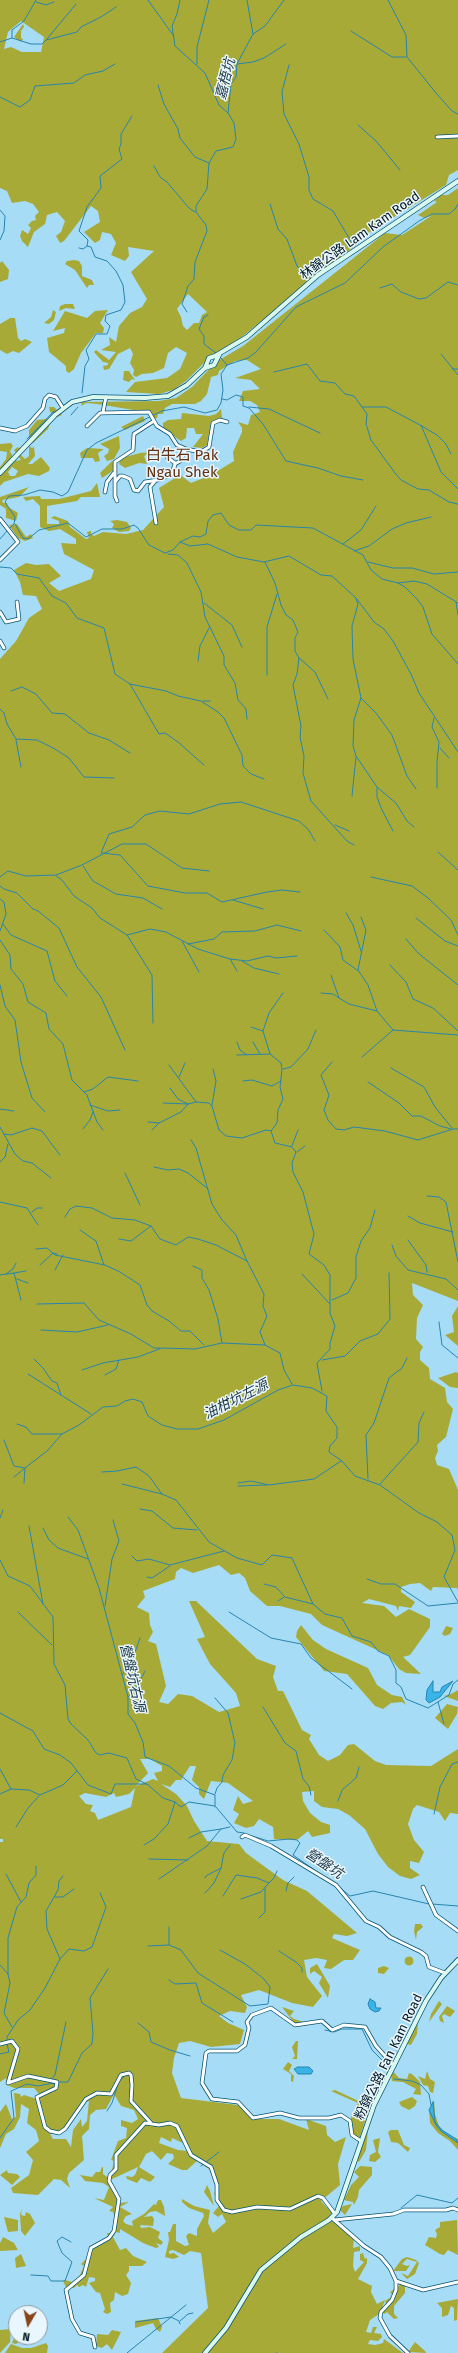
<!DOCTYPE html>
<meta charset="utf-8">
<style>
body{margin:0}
#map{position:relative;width:458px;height:2353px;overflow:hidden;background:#a7dcf7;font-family:"Fira Sans",sans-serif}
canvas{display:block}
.north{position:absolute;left:8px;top:2305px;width:40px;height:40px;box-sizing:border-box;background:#e9f6fd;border:1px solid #8c9da6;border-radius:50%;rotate:189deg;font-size:11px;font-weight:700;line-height:16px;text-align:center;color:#001723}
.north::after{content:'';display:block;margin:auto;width:14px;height:18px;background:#884416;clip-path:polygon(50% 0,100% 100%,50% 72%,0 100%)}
</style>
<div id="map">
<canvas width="458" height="2353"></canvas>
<div class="north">N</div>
</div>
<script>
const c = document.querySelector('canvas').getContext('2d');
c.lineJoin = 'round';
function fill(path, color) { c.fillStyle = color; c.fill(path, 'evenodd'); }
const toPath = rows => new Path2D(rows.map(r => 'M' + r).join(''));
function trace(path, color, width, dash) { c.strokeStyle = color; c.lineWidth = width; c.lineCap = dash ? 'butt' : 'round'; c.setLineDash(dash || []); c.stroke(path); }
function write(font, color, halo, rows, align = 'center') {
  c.font = font + ' "Fira Sans","Noto Sans TC",sans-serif'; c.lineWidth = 3; c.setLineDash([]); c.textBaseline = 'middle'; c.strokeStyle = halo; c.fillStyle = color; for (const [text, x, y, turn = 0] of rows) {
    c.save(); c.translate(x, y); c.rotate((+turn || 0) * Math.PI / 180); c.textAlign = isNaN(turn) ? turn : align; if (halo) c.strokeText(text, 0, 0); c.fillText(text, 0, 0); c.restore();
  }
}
const green = toPath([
 [0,0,458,0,458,170,449,175,446,185,365,235,367,236,238,340,211,356,186,381,173,390,159,394,126,392,135,382,167,378,180,369,187,353,176,347,168,353,164,368,153,373,142,374,136,377,133,375,134,370,130,363,133,354,130,348,118,354,109,369,104,370,103,366,108,365,108,363,103,362,94,352,96,350,109,360,116,352,101,350,110,345,109,337,116,342,119,326,130,313,142,307,147,299,131,272,154,251,128,247,129,256,125,261,111,255,116,243,111,234,102,232,100,240,95,243,84,232,100,222,98,211,91,206,64,241,60,243,56,236,61,232,65,221,57,212,47,215,45,224,34,232,28,247,22,241,20,236,22,230,28,234,31,228,28,225,32,221,36,220,35,216,39,212,33,204,25,201,12,203,7,191,0,188],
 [21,21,44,37,41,52,22,52,11,47,4,49,8,32],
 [188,294,207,312,202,315,199,323,194,323,187,330,183,326,181,317,177,309],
 [23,24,24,27,21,31,21,38,23,39,21,42,14,37],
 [458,188,458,1301,412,1283,413,1295,423,1305,417,1318,416,1339,423,1347,420,1352,420,1360,429,1368,430,1379,445,1388,447,1402,453,1409,446,1437,437,1445,438,1451,435,1458,437,1465,449,1469,458,1490,458,1591,457,1588,433,1587,431,1591,420,1583,410,1584,401,1587,401,1592,415,1602,411,1608,399,1606,398,1611,396,1606,369,1599,362,1603,384,1606,396,1617,409,1609,430,1619,430,1627,410,1655,403,1657,421,1674,406,1673,399,1669,388,1655,322,1625,311,1614,280,1606,267,1606,250,1591,245,1578,239,1573,231,1575,219,1565,193,1573,181,1568,176,1572,175,1579,143,1591,145,1597,137,1607,149,1613,150,1625,153,1632,148,1641,156,1644,166,1686,159,1702,168,1704,178,1694,192,1696,219,1712,240,1706,236,1693,210,1664,197,1639,205,1637,189,1601,196,1601,257,1659,276,1666,273,1677,278,1691,283,1691,302,1730,311,1735,309,1739,319,1755,328,1761,340,1755,348,1745,354,1744,375,1761,386,1765,431,1766,458,1749,458,1814,450,1813,445,1821,439,1812,417,1805,413,1809,408,1824,414,1840,424,1852,419,1863,410,1861,410,1868,420,1875,411,1879,400,1876,388,1867,378,1854,365,1829,349,1815,338,1809,322,1807,314,1801,314,1791,302,1792,303,1801,310,1813,321,1822,330,1825,330,1833,312,1837,308,1831,297,1840,274,1839,273,1827,259,1819,254,1826,246,1828,234,1823,239,1814,233,1810,238,1796,243,1804,253,1801,228,1783,211,1781,204,1799,199,1794,199,1787,192,1780,196,1766,190,1766,181,1780,176,1780,170,1787,161,1784,176,1794,187,1806,194,1821,207,1841,239,1844,246,1853,283,1880,307,1891,357,1933,347,1936,334,1934,332,1938,360,1950,353,1960,344,1960,331,1969,324,1968,327,1960,316,1958,304,1960,307,1977,322,1996,313,2007,292,2003,259,1990,241,1995,247,2007,245,2013,230,2011,219,2016,228,2023,244,2030,240,2044,211,2047,190,2041,179,2043,174,2058,172,2073,181,2098,238,2105,256,2119,279,2119,309,2130,306,2119,326,2126,327,2135,335,2142,346,2137,338,2164,340,2185,321,2201,332,2213,327,2219,342,2224,354,2239,353,2248,360,2246,360,2251,354,2252,353,2266,355,2272,364,2262,360,2260,360,2254,363,2253,365,2259,367,2258,367,2263,358,2279,372,2286,371,2292,377,2304,385,2300,382,2308,388,2308,385,2301,393,2296,390,2292,400,2285,399,2281,405,2281,405,2293,394,2306,394,2314,398,2318,394,2319,387,2312,385,2314,382,2312,370,2320,366,2332,371,2333,373,2327,377,2327,374,2333,381,2334,382,2337,378,2341,370,2340,368,2344,375,2345,383,2343,384,2339,403,2353,162,2353,208,2308,201,2253,190,2251,184,2255,173,2250,169,2251,169,2254,174,2253,179,2257,173,2259,165,2257,169,2240,168,2232,170,2232,173,2224,176,2224,176,2241,185,2246,189,2245,186,2236,189,2233,197,2236,197,2229,204,2216,203,2213,189,2208,182,2202,182,2199,194,2206,210,2210,208,2223,213,2233,226,2222,222,2214,218,2217,213,2213,219,2206,214,2193,216,2192,215,2181,209,2169,197,2161,187,2170,182,2170,168,2164,174,2158,173,2154,167,2153,161,2160,152,2151,146,2154,139,2167,155,2177,150,2182,141,2178,137,2183,127,2179,126,2176,132,2177,135,2175,138,2167,110,2180,120,2203,129,2202,120,2207,132,2214,126,2216,123,2221,126,2224,133,2226,132,2221,144,2214,154,2204,156,2205,158,2200,161,2200,164,2207,165,2216,156,2211,150,2212,144,2217,152,2216,154,2219,153,2226,140,2225,141,2228,150,2227,160,2232,158,2238,163,2242,161,2245,156,2243,159,2247,156,2248,143,2243,120,2229,120,2233,116,2232,113,2237,120,2250,126,2248,133,2256,147,2262,142,2266,129,2266,129,2271,126,2275,131,2283,128,2294,122,2296,115,2292,114,2300,110,2303,111,2312,107,2314,103,2312,105,2309,100,2293,96,2292,89,2283,95,2281,95,2278,89,2277,86,2287,83,2285,79,2287,77,2285,74,2288,66,2287,63,2281,65,2280,72,2282,79,2277,84,2266,81,2264,91,2254,94,2245,108,2237,107,2233,112,2233,115,2229,116,2221,113,2212,109,2211,113,2207,94,2198,104,2200,109,2187,103,2183,85,2181,80,2175,92,2177,96,2172,100,2172,102,2167,103,2167,103,2174,110,2179,114,2161,111,2160,118,2141,126,2138,127,2128,121,2126,121,2120,132,2123,138,2119,134,2110,121,2106,114,2094,106,2109,96,2110,90,2115,89,2129,82,2136,84,2160,69,2173,67,2179,70,2188,61,2180,54,2179,38,2195,13,2193,11,2188,29,2175,33,2160,26,2152,39,2141,36,2130,27,2123,29,2109,21,2104,20,2117,14,2129,6,2134,0,2148,0,2112,6,2104,12,2119,16,2117,14,2093,20,2094,21,2097,24,2095,37,2099,39,2094,34,2088,14,2088,7,2085,6,2078,0,2082,0,1842,3,1842,3,1839,0,1839,0,659,16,641,29,618,42,609,36,596,23,595,20,582,14,570,26,563,36,565,49,564,61,576,49,583,59,591,91,579,94,570,64,554,61,543,76,544,76,539,60,529,49,531,40,527,40,506,33,499,26,501,23,497,40,496,41,499,59,499,91,491,97,483,100,497,81,497,77,501,47,506,47,524,59,524,59,521,51,518,54,516,68,521,70,527,86,539,89,538,87,532,91,531,91,534,94,536,103,532,126,534,143,530,164,507,159,488,180,475,191,483,211,475,234,461,233,452,242,432,242,428,238,422,248,425,251,415,260,412,257,405,250,401,239,401,243,391,260,389,251,380,235,378,261,369,247,360,235,361,219,371,218,375,211,377,207,394,201,401,195,404,172,404,165,408,163,414,158,414,157,418,153,419,151,413,146,412,97,404,86,403,81,406,82,402,159,401,176,398,192,387,216,362,243,346,385,233,402,235,431,216,424,218,418,215,437,202,434,201,441,195,448,195],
 [140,1759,150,1759,162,1766,162,1771,154,1773,158,1781,153,1779,136,1786,148,1773],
 [135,1788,131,1807,98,1820,95,1813,90,1811,93,1805,86,1804,79,1796,85,1793,106,1797,114,1793,116,1797,129,1794],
 [89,2101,87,2121,82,2127,81,2119,73,2130,71,2147,66,2139,53,2139,50,2134,59,2134,67,2129,81,2104],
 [161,2137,171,2142,172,2138,185,2144,187,2151,178,2150,159,2143],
 [74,260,79,261,82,266,82,276,92,280,94,285,89,285,87,288,75,270,65,264,67,261],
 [2,261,9,270,8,279,0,282,0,263],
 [65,304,73,304,75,309,66,308,59,311,60,306],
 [53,310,56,312,54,320,49,324,44,323,51,317],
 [108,310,100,323,104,328,103,333,96,333,81,353,74,369,69,373,66,371,66,366,49,352,47,338,64,333,65,328,53,331,65,311,87,318,95,311],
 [10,318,15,318,18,338,21,341,25,339,32,342,19,353,13,351,7,354,0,350,0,324],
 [124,371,129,371,135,380,132,379,129,382,123,380],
 [49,407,54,407,62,415,52,419,48,429,33,443,29,443,29,430,37,420,47,419,50,421,54,414,50,412],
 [221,409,222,418,211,422,207,445,202,448,193,447,203,434,196,434,194,428,187,428,186,438,181,441,163,429,163,423,168,420,181,419,182,413,209,416,216,414],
 [143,416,145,421,125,430,121,427],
 [119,436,120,448,114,459,107,461,104,456,108,453,109,449,100,444],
 [11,443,13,446,10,451,15,461,21,460,14,450,18,447,21,449,19,453,25,459,29,456,29,446,32,448,34,447,35,456,28,464,32,464,41,457,50,468,49,471,39,476,28,474,4,482,0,486,0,467,6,459,7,452,0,451,0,444],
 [12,467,18,471,15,476,10,476,8,472],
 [87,448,104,449,98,453,100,461,95,462,93,458,81,458,80,453],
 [151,452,144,456,147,464,139,463,125,468,119,464,121,458,140,453],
 [112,461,117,464,117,468,102,478,100,473],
 [29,487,19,497,2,500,3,503,7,503,8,507,18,513,16,521,6,518,6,509,0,505,0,497],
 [117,520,127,522,131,528,129,531,119,532,112,528,114,524,110,521],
 [17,524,26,537,31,534,33,538,25,541,18,538,9,525],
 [458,1306,458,1346,445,1335,454,1332,452,1316],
 [456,1372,458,1373,458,1388,450,1387,438,1378],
 [301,1625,313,1640,326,1649,368,1668,377,1685,392,1695,402,1697,406,1705,402,1702,391,1703,383,1709,375,1706,347,1674,324,1671,296,1637,297,1631],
 [446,1626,453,1628,450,1634,445,1636,442,1634],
 [458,1690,458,1701,444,1696,451,1694],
 [447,1704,458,1707,457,1714,448,1729,435,1718],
 [415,1924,421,1924,423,1927,417,1932,416,1940,414,1931],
 '404.5 1961a4.5 4.5 0 1 1 9 0a4.5 4.5 0 1 1-9 0Z',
 [317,1964,330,1986,328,1998,319,1983,322,1977,314,1971,310,1974,310,1968],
 [384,1966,389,1968,384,1974,378,1973,378,1968],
 [439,2001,442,2004,429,2022,431,2014],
 [447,2006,455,2011,450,2017,444,2014,442,2016,444,2023,440,2021,439,2017],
 [282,2007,294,2011,290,2016,294,2019,304,2022,295,2024],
 [418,2023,417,2034,411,2045,407,2044],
 [296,2041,298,2041,297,2059,292,2059,295,2056,292,2047],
 [288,2062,292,2065,289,2071,294,2076,293,2082,291,2081,291,2074,283,2069],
 [389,2067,399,2078,407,2079,409,2073,412,2074,420,2082,421,2095,413,2094,416,2089,403,2082,392,2081,391,2075,386,2081,385,2078],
 [427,2071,430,2079,435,2082,433,2093,430,2092,428,2086,423,2085,418,2076,425,2079],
 [335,2090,365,2104,369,2109,359,2140,354,2135,350,2120,358,2103,331,2091],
 [412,2097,417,2101,415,2106,409,2110,401,2106,399,2102],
 [434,2100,435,2114,439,2126,445,2133,458,2139,458,2150,450,2141,438,2133,430,2123,429,2110],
 [368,2130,366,2150,359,2162,356,2160],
 [391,2130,398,2130,404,2145,410,2148,408,2152,398,2143,391,2142,388,2132],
 [380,2138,378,2152,381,2157,375,2162,369,2161,370,2155,376,2152,373,2140],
 [360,2166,372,2167,372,2175,359,2190,358,2197,354,2205,353,2202,344,2200,351,2185,359,2177,354,2172],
 [7,2170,8,2173,17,2174,20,2177,12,2185,0,2175],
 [207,2185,210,2191,214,2206,204,2192],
 [352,2204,345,2215,340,2210,343,2206],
 [22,2209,21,2215,25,2216,26,2212,30,2214,35,2223,25,2236,21,2231,20,2214],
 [4,2217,18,2220,18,2231,8,2232],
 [457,2220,458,2255,448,2250,444,2255,440,2254,425,2245,429,2237,436,2238,437,2234,435,2230,440,2227,440,2222],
 [3,2237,14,2243,18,2250,0,2251,0,2243],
 [21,2254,26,2266,16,2268,15,2258],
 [407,2257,416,2260,419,2263,415,2274,407,2279,401,2273,408,2276,417,2262,407,2259,402,2264,407,2266,410,2265,406,2271,393,2271,402,2259],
 [458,2299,457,2320,454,2321,454,2308,451,2306,448,2315,442,2317,442,2308,437,2303],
 [158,2318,162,2327,160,2332,156,2329,153,2323,135,2328,135,2321],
 [11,2329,10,2342,0,2353,0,2330],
 [112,2330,121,2332,112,2350,107,2344,102,2348,96,2346,97,2334,108,2335],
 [16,2334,16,2337,25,2338,16,2344,12,2343],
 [415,2342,425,2351,426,2353,408,2352],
 [46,2343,48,2346,47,2353,5,2353,11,2344,22,2348,31,2348]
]);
const water = toPath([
 [433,1681,433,1692,440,1692,442,1687,453,1681,440,1697,429,1703,426,1700,427,1690,433,1681],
 [370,1999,375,2002,376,2008,381,2008,379,2011,375,2012,370,2009,368,2004,370,1999],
 [298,2067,309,2067,313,2071,311,2074,298,2074,294,2069,298,2067],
 [433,2102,435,2122,442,2130,456,2139,458,2143,441,2131,436,2125,429,2110,433,2102]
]);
const stream = toPath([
 [148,0,173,35],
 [180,0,177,14,172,26,175,46,205,73,219,105,228,113],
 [388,0,406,35,407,57,436,93,452,111,458,114],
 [36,2,46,5,54,2],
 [351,31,392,57,406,57],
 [253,34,265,26,284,0],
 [12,38,12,30,24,21,36,0],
 [47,39,76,4],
 [0,42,12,38,31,44,42,44,46,40,77,32,81,27,101,17,116,7],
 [197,64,197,47,209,0],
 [237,64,253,62,264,58,286,44],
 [289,65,282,92,284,114,299,144,309,177,309,190,313,199,333,211,352,243],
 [158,85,164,104,178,129,180,138,195,157,209,163],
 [0,97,20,107,30,100,35,86,74,83,85,75,103,71,115,64],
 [358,125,376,141,400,170],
 [154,166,160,177,167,182,189,208,195,212],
 [270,204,278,229,287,239,297,266,306,276],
 [0,210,5,216,4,231,0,240],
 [79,248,83,249,87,246],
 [380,288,392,284,401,292,419,299,426,298,448,282,458,285],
 [187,312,182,304,188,286,194,279,195,262,207,231,206,225,196,212,196,206,207,189,209,163,216,151,233,147,236,139,234,123,228,113,231,84,236,77,237,64,253,34,247,0],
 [208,315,204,317,199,329,204,336,204,344,216,353],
 [441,354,458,375],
 [220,357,227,365],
 [452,369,458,369],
 [274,372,307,364,320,381,335,383,345,394,354,396,367,414,366,424,371,440,395,473,401,480,418,489,429,490,449,502,458,504],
 [82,393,85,366,89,359,86,350,88,347,96,334,107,334,110,326,105,321,106,315,121,310,125,302,123,285,116,271,107,261,95,257,91,247,87,246,88,240,79,231,87,207,101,188,100,176,122,159,119,149,121,144,121,134,132,116],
 [222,399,227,400,236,395,243,397,243,406,249,408,263,424,286,461,318,468,341,476,363,480],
 [249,407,269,409,320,433],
 [362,407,386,407,420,425,437,435,446,444,451,454],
 [71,415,78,407],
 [421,425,441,472,458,489],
 [27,439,54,411],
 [15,524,23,538,28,539,39,530,68,523,86,537,102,529,122,529,134,525,138,528,149,545,165,553,173,550,180,542,190,546,208,544,237,557,264,562,289,556,321,575,332,576,356,598,374,622,384,629,393,641,411,674,419,693,458,752],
 [9,529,14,524,15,517,5,502,9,496,24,495,40,490,53,492,62,496,68,492,87,450,96,443,162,411,184,407,205,413,217,410,221,403,223,390,221,374,227,365,248,358,256,352,296,307,345,283,383,247,419,221,432,214,449,214,455,209,458,204],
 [0,539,7,531],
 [180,542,193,536,200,537,206,534,208,521,213,515,221,513,229,525,239,530,251,530,256,525,313,528,363,555,371,570,382,579,398,583,414,581,427,584,458,603],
 [343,544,361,530,376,506],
 [354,551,369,546,392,529,406,523,431,517],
 [168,554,178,555,187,563,201,592,205,617,224,656,224,665,235,683,238,700,246,709,247,719],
 [265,562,275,583,281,605,286,615,293,620,298,632,295,638,295,651,299,658,297,674,293,685,301,726,300,737,304,756,303,773,311,801,347,841,354,845],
 [368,562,393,568,412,568,434,574,458,572],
 [0,567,11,568,17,574,39,578,52,596,66,603,77,618,104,628,115,674,130,684,159,734,165,733,178,742,204,765],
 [398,583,405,587,417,599,423,607,432,634,458,664],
 [356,599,358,604,352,626,353,659,361,698,354,720,353,746,356,756,377,787,377,797,382,810,393,831],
 [456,602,458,615],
 [204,603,232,625,242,647],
 [299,658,315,672,328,699],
 [198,661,200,646,209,628],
 [267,675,267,627,277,594],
 [130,684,166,691,178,696,201,701,218,712,224,718,242,755,243,766,251,774,264,779],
 [11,691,22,687,36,694,52,713,65,714,89,733,109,740,130,753],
 [361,698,376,713,392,735,407,776,416,789],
 [203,701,210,701],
 [0,709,4,713,7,724,16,739,37,740,55,749,69,758,84,777,114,778],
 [434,718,432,727,439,742,437,762,437,788],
 [16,740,21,767],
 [440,748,449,758],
 [378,788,396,803,407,821,414,827],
 [352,796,356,757],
 [335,825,349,831],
 [438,852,458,870],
 [101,853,109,834,132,827,145,815,160,811,189,814,220,804,241,802,299,821,308,829,315,841],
 [102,853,120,855,148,886,185,893,207,893,222,902,267,892,282,890,300,892],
 [83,866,93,881,116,894,143,898,162,909],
 [56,875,82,865,122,844,146,844,182,868,209,871],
 [0,877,8,871,26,876,55,875,62,880,74,896,92,908,100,918,127,935,150,929,166,932,198,949,230,959,247,961,268,956,276,958,297,956],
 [371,877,412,886,428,898,451,920,458,935],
 [0,886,4,889,17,893,33,909,38,911,59,928,77,967,101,997,125,1050],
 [0,899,4,902,6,914,0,931],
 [233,900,263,909],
 [346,913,353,925,361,951],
 [416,918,445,941,458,946],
 [3,924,11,935,47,951,55,981,67,996],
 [324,930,340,947,343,960,357,970],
 [127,935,152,975,153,1023],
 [406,939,418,953,458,985],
 [0,940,10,955,11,969,23,984,28,1002,46,1013,49,1029,63,1044,72,1080,87,1095,97,1122,103,1130],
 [182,941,199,972],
 [188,944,214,939,222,932,255,931,277,925,301,931],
 [230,959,237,971],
 [242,961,254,968,279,974],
 [390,965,406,982,413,999,433,1008,458,1031],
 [358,970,368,985,377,1011,393,1030,458,1035],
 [358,970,366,930,361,917],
 [331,975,339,998,349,1004,377,1011],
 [0,985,5,1006,15,1020,21,1062,32,1098,45,1112],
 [283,993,269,1013,263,1031,270,1054,281,1063,282,1069,280,1087,283,1099,278,1110,277,1123,271,1131,275,1143,292,1147,296,1152,292,1163,293,1172,303,1192,314,1234,309,1254,324,1265,330,1275,330,1313,335,1326,330,1343,330,1349,317,1363,322,1391],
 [321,993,333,994,339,998],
 [251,1027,263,1031],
 [237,1042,240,1050,247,1055],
 [253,1042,260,1054],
 [237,1055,270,1054],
 [362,1057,393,1030],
 [332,1062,321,1075,329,1095,324,1110,328,1120,336,1129,344,1130,354,1127,385,1131,418,1140,453,1129,458,1129],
 [169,1065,196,1102,209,1103,212,1106,219,1130,226,1136,242,1138,266,1130,271,1131],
 [391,1068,424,1087,435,1107,452,1128],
 [283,1069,291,1067,308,1049,316,1030],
 [179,1077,185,1063],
 [243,1081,252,1080,272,1086,281,1081],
 [368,1082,399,1103,412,1116,421,1116,440,1126,451,1129],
 [170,1088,178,1099,188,1104],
 [84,1092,93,1089,108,1077,138,1081],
 [163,1103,188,1104],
 [90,1105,108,1111,120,1110],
 [212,1105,216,1081,213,1069],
 [0,1109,14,1111],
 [148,1122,159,1123],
 [0,1127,15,1154,23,1161,32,1163,51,1178],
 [83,1129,90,1120,93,1112],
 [152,1130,159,1123,181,1112,188,1104,196,1102],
 [4,1134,11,1135,32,1128,42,1131,60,1155],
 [191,1140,196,1148,212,1204,222,1220,236,1235,247,1261],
 [292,1146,298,1130],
 [297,1152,305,1146],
 [0,1162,5,1157,8,1144],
 [154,1167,168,1170,179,1169,188,1173,207,1188],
 [125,1173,140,1205],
 [427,1196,439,1197,446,1202,458,1262],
 [0,1202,27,1208,38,1225],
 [32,1212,37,1208,42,1208],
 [408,1216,420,1223,453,1232],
 [65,1217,70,1209,76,1206,92,1208,112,1218,135,1220,151,1226,160,1239,176,1245,188,1237,198,1239,216,1245,247,1261,264,1294,263,1306,267,1316,260,1332,265,1345],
 [80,1230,96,1241,104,1265],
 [119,1239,131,1241,151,1226],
 [408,1240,426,1265,427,1272],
 [392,1245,396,1256,408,1270,446,1279,458,1290],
 [36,1249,47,1248,55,1255,105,1265,120,1272,140,1285,147,1305,152,1311,169,1321,181,1331,190,1331,204,1345],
 [40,1265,53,1253,57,1254],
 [193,1266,202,1270,202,1278,209,1290,218,1319,222,1343],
 [55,1270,63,1255],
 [14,1273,26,1271],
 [6,1274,13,1269,16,1263],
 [302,1274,330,1304],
 [0,1275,14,1273,21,1300],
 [17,1279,28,1283],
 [332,1300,348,1293,356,1278,356,1257,361,1241,370,1228,375,1210],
 [37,1304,84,1303,99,1320,131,1334,154,1348,160,1348],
 [439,1322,442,1345,458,1358],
 [41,1330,77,1332,108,1325],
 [34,1359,43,1368,52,1381,57,1383,61,1395],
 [322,1360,345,1356,360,1341,378,1334,390,1319,389,1273],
 [82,1370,103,1363,138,1357,162,1348,195,1349,222,1343,265,1345,280,1353,284,1370,292,1384],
 [28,1374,91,1414],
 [105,1375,116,1369,119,1360],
 [17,1424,26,1427,32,1434,62,1434,79,1425,103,1407,117,1406,125,1401,133,1399,142,1402,148,1416,162,1425,177,1429,198,1429,224,1420,278,1390,293,1385,312,1388,327,1396,326,1411,337,1427,337,1438,330,1446,329,1452,342,1461,355,1476,380,1485,419,1513,437,1522,452,1535,455,1550,444,1577,458,1602],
 [4,1440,14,1466,25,1468,47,1451,62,1434],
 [102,1472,117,1471,136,1467,149,1476,162,1494,176,1500,209,1542,237,1558,262,1565,272,1555,292,1558,313,1604,325,1614,342,1618,352,1636,371,1642,378,1651,389,1656,396,1670,396,1683,401,1687,406,1699,428,1708,449,1695,453,1684,458,1680],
 [14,1477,24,1469],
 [368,1479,366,1435,374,1423,389,1378,402,1368,407,1358],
 [24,1483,25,1468],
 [238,1483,251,1481,269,1485,314,1479,341,1461],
 [122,1484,162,1494],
 [380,1484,418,1442,419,1423,424,1412],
 [238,1486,267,1485],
 [140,1509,152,1511,173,1528,197,1530],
 [68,1517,78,1530,99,1588,128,1697,128,1714,135,1723,143,1742,145,1757,169,1766,196,1788,215,1795,215,1807],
 [0,1518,3,1510],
 [29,1526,43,1604],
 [43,1528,49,1540,58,1548,88,1559],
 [132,1556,137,1561,149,1559,170,1565,224,1551],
 [0,1560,8,1576,30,1586,53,1617,54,1664,65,1685,68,1719,71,1724,88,1740,96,1753,100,1755,109,1753,127,1758,136,1779,147,1784],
 [147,1577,152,1578,170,1566],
 [367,1579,381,1584,395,1584,428,1606,458,1603],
 [264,1584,276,1587,285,1597,313,1604],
 [278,1601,284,1597],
 [105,1606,112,1559,119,1541,113,1520],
 [18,1612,52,1645],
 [229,1612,271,1638,301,1644,311,1658,352,1689],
 [122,1675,132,1661,140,1638],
 [128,1697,138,1685,145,1671],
 [215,1698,228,1713,235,1743,232,1760,223,1775,222,1782,217,1788,215,1794],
 [438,1702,444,1724],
 [263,1707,285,1743,296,1751,303,1779,309,1786,311,1795],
 [0,1713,33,1731,44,1749,60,1755,71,1763,88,1785,111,1794,115,1784,147,1784,163,1798,175,1802,181,1807,189,1802,215,1806],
 [0,1769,11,1789],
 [0,1794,11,1789,29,1790,40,1795,63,1785,77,1771],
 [338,1801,342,1790,356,1778,359,1767],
 [216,1807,237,1832,244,1833],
 [434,1814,440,1787,452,1764,458,1762],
 [16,1827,28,1808,39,1796],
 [249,1835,268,1841,289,1839,297,1840,300,1843,293,1855,316,1871],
 [189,1838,201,1832,221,1829],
 [144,1845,154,1839,168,1824,175,1802],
 [149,1859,188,1860],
 [6,1874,21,1902],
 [205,1878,206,1876,221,1868],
 [159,1879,207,1846,221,1829,230,1827],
 [332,1881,350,1896,373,1891,429,1904],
 [286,1891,288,1883,294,1877],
 [205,1893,214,1883,221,1868,224,1853,230,1845],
 [223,1896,236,1875,257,1878,269,1883,274,1878,277,1871],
 [55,1897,63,1897,74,1889],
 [241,1899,261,1892,269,1883],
 [432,1904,458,1906],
 [259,1918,265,1912,265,1888],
 [169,1927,169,1945,181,1950,198,1973,250,2006,268,2004,270,1987,264,1979,245,1964,220,1950],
 [148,1946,169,1945],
 [279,1951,296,1962,302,1968,302,1972],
 [60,1959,69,1949,84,1951,92,1947,106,1907,100,1893],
 [0,1965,8,1974,10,1983,4,2013,12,2027],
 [8,1974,8,1938,17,1907,26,1897,29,1883,36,1875,36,1866],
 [169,1980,175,1984,196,1983,202,2003,233,2022],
 [138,2023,149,2032,151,2042,170,2050,190,2056],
 [325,2030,334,2032,342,2029,362,2029,372,2050,382,2060,381,2066,386,2068],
 [7,2041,7,2037,18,2020,30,2010,45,1988,60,1959,47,1929,46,1911,58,1890,59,1881,63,1876],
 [0,2054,9,2052,7,2044],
 [52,2079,55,2075,66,2022],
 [394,2079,412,2081,421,2085,429,2094,431,2105],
 [59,2082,68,2082,82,2053,92,2044,93,2033,90,1998,108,1969],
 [107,2111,112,2103,119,2081,124,2077],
 [0,2138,14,2118,11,2091,27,2084,38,2086,54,2083],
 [201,2166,219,2152],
 [401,2208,417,2195,452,2203,458,2198],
 [31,2275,48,2276,51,2281,65,2281,72,2262,62,2253,57,2241,62,2237,71,2242],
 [180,2321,188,2314,193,2313],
 [136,2322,171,2317,179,2321,180,2324],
 [127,2353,186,2305],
 [276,2353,277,2353]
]);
const street = toPath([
 [437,137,458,136],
 [103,412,106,397],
 [87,426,100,413,149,412,157,426,170,434,177,445,186,449,201,452,209,447,213,423,220,420,227,422],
 [0,428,15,431,27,426,43,408,45,399,49,395,56,397,63,408],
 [167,457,175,463],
 [155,481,150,487,156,523],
 [115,482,120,476,123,476,130,479,134,490,138,491,145,482,158,480,172,474,175,464,180,461,186,449],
 [105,492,107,482,114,473],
 [117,501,115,496,115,462,133,450,134,434,154,421],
 [0,519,18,542,0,560],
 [0,612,6,622,19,619,17,602],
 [0,641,4,648],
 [242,1837,245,1835,271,1846,336,1885,366,1921,379,1927,390,1937,421,1952,426,1956,429,1967,445,1973],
 [423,1887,436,1915,458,1931],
 [0,2044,12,2041,18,2049,8,2083],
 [8,2083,28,2076,57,2082,56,2088,37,2097,45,2127,50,2131,59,2133,65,2129,86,2099,97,2093,111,2094,121,2075,129,2073,131,2075,132,2085,131,2101,151,2123],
 [361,2141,352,2135,350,2121,341,2115,329,2118,299,2118,280,2113,253,2118,238,2102,212,2099,202,2083,206,2053,209,2051,237,2051,245,2045,249,2028,247,2022,252,2015,271,2008,295,2025,322,2021,332,2030,344,2025,365,2027,376,2046,394,2066],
 [332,2218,364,2246,381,2257,390,2268,396,2281,396,2290,392,2300,381,2312,380,2318,390,2336,408,2353],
 [334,2220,393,2214,404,2210,446,2210,453,2208,458,2210],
 [396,2281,423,2290,458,2282],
 [95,2347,93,2337,80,2333,72,2319,66,2290,84,2275,91,2248,109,2238,114,2231,119,2199,109,2181,110,2175,116,2169,116,2155,145,2123,159,2125,170,2123,177,2126,191,2155,211,2167,217,2185,217,2200,224,2210,232,2212,257,2207,290,2209,318,2196,323,2198,335,2214]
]);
const secondary = toPath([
 [205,368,209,358,215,356,247,337,318,275,458,181],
 [0,473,55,415,72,402,93,397,145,398,168,396,187,385,205,368,214,365,219,355],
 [205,2353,226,2328,261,2270,301,2237,329,2220,337,2212,374,2105,426,2001,441,1978,458,1960]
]);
const streetNames = [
 ["林錦公路 Lam Kam Road",360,236,-35],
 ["粉錦公路 Fan Kam Road",389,2057,-64]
];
const waterNames = [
 ["嘉梧坑",226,79,-76],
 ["油柑坑左源",236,1400,-27],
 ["營盤坑右源",132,1678,77],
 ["營盤坑",324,1864,34]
];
const quarterNames = [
 ["白牛石 Pak",182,456],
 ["Ngau Shek",182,473]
];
fill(green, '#a8aa37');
fill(water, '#39b4e8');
trace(water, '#2885ad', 1);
trace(stream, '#2885ad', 1);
trace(street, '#055471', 4.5);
trace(secondary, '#055471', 5.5);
trace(street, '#fff', 3);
trace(secondary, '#dbf8ef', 4);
write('13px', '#001723', '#e9f6fd', streetNames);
write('italic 14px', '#1f3845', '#e9f6fd', waterNames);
write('15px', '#613213', '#e9f6fd', quarterNames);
</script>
